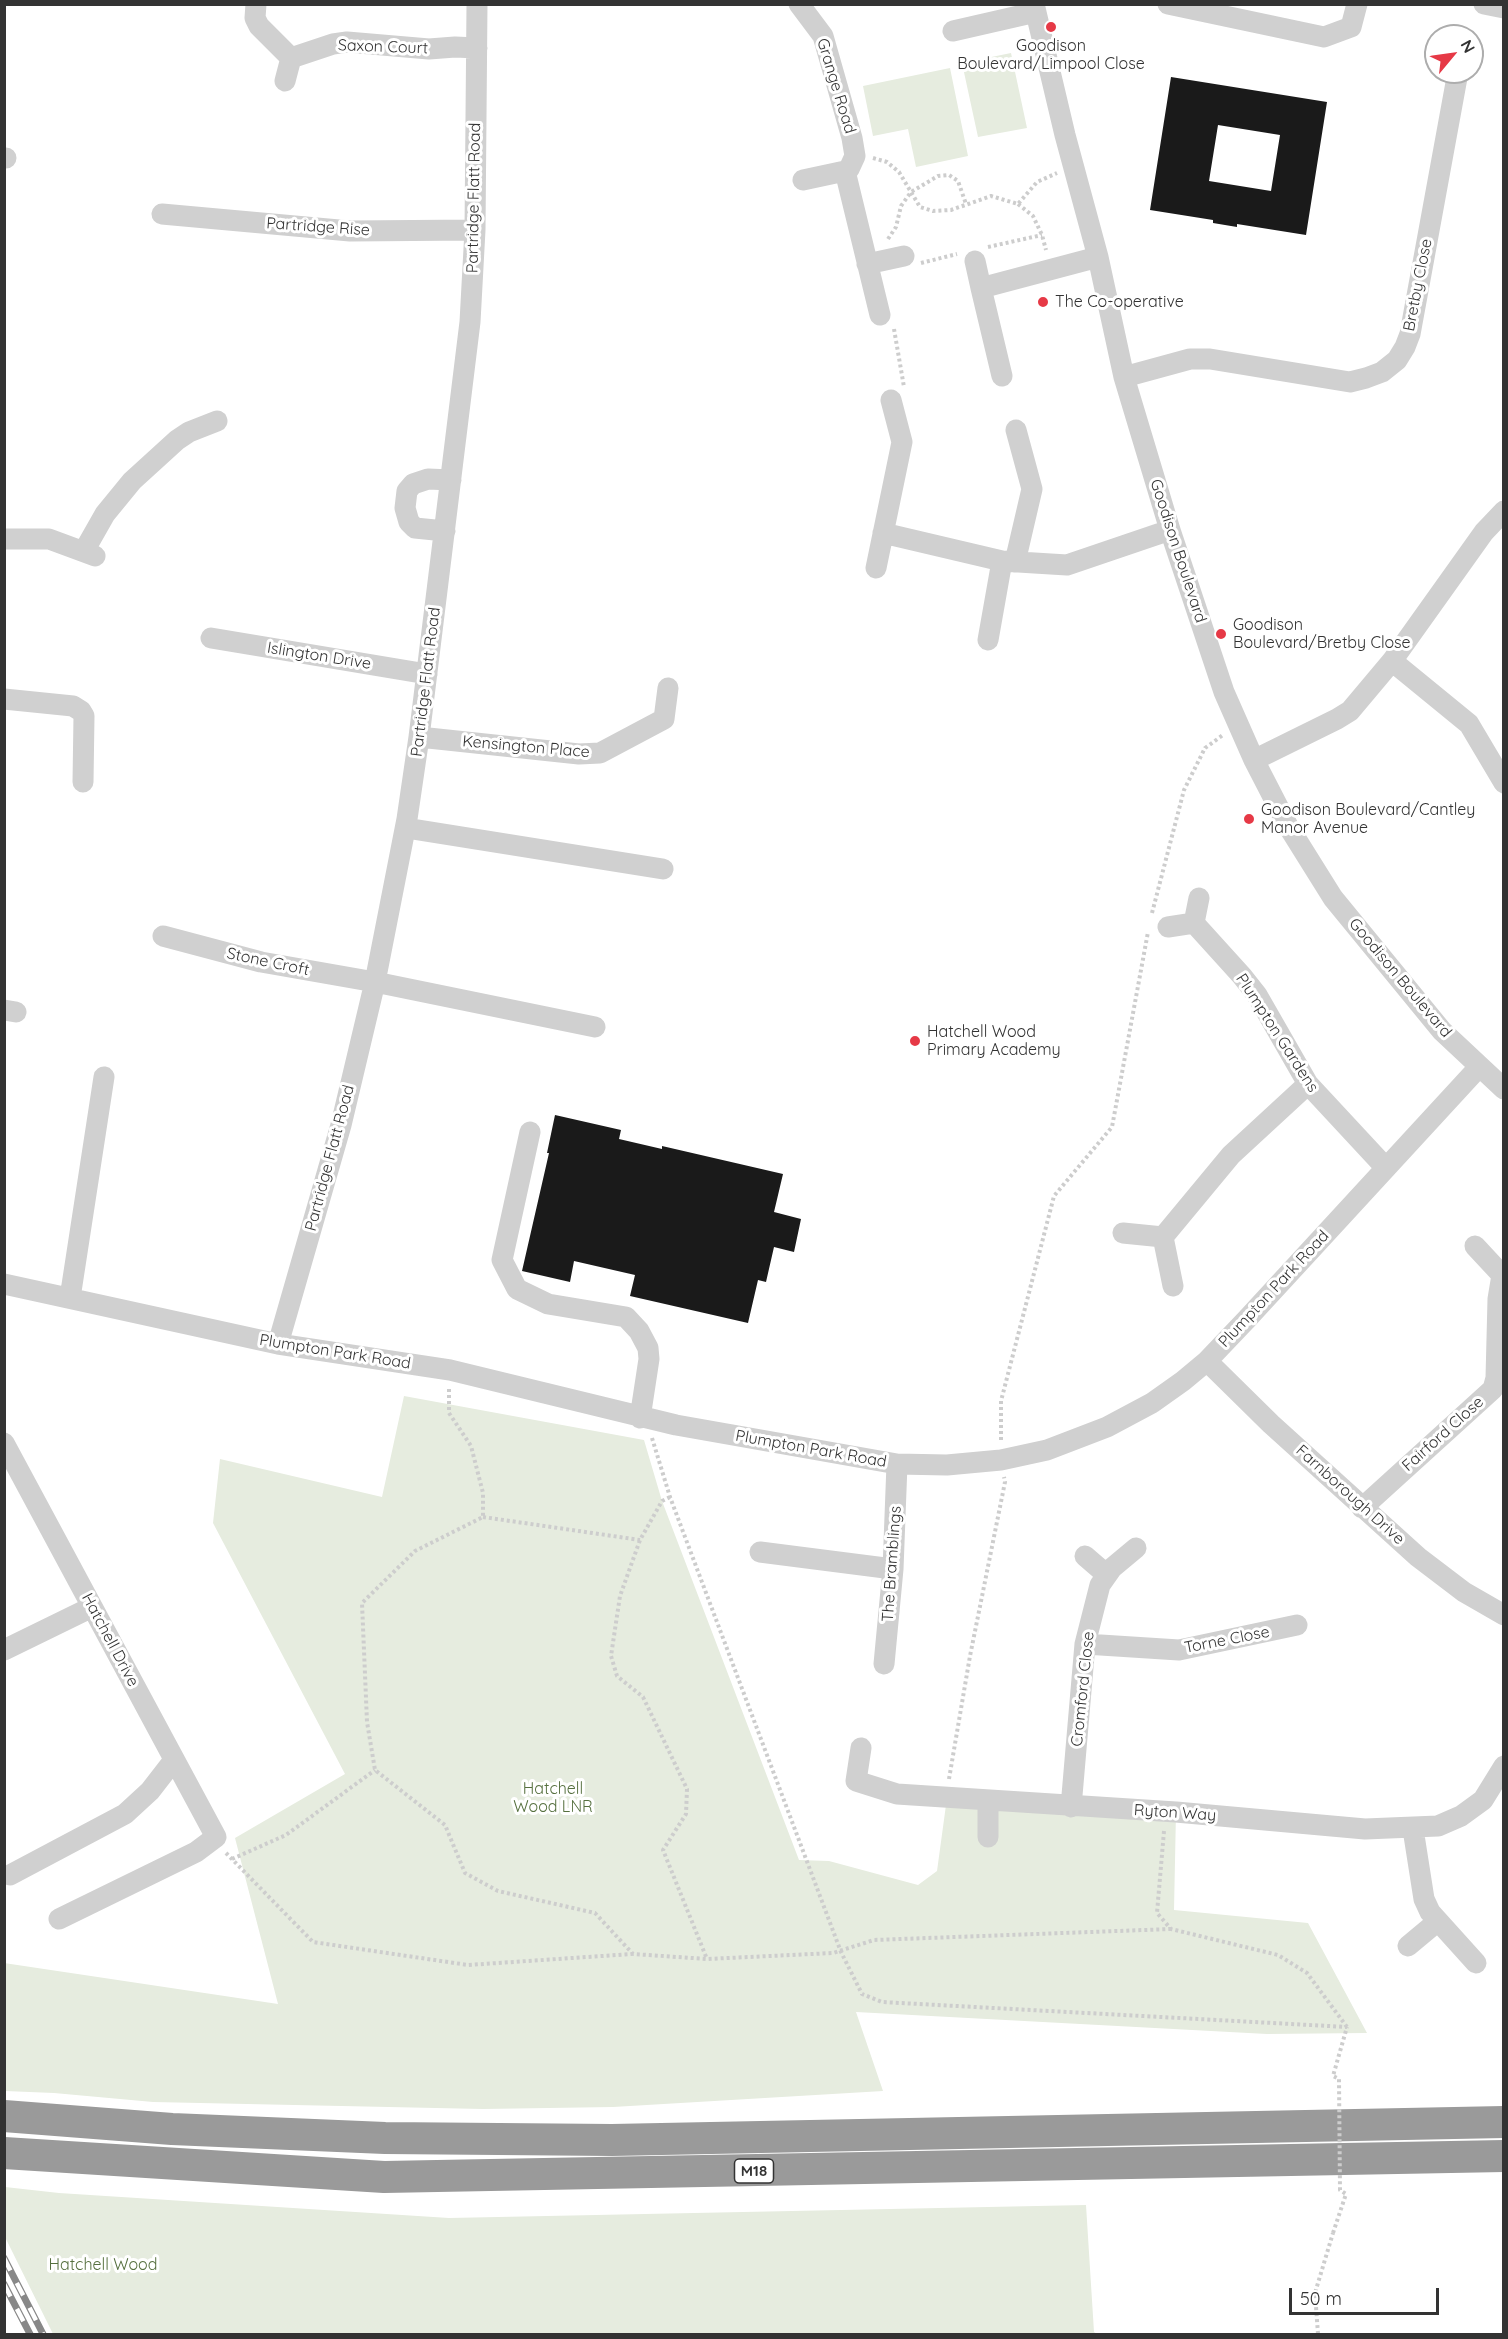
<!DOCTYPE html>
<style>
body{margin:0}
#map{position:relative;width:1508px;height:2339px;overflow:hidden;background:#fff;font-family:Quicksand,sans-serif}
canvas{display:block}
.frame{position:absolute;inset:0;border:6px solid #333;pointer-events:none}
.north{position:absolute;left:1424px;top:24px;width:60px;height:60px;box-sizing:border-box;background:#fff;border:2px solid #adadad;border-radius:50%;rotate:61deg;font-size:16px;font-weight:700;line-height:24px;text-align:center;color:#333}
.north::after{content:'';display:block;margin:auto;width:21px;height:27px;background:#e63946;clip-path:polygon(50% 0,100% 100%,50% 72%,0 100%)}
.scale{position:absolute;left:1289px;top:2288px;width:150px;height:27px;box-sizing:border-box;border:3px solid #333;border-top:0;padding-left:8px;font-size:18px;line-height:21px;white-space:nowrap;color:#333;-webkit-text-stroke:4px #fff;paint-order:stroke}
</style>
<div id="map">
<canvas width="1508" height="2339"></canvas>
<div class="frame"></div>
<div class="north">N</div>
<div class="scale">50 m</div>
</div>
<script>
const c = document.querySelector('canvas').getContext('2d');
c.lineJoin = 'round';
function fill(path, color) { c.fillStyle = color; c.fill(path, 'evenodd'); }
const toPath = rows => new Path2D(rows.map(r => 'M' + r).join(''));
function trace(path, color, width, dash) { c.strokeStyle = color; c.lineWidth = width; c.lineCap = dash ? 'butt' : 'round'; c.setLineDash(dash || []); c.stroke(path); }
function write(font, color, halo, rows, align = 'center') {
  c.font = font + ' Quicksand,sans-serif'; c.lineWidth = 6; c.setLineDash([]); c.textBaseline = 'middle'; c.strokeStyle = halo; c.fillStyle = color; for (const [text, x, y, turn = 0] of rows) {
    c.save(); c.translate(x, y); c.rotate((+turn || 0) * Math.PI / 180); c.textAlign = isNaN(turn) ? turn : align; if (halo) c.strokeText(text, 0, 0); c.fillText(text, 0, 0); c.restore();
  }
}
const green = toPath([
 [1011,53,1027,128,978,137,962,63],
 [950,68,968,156,916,167,908,129,873,136,863,86],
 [404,1396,644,1440,662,1501,799,1860,829,1861,918,1885,937,1871,946,1805,1176,1812,1174,1910,1308,1923,1367,2033,1267,2034,856,2012,883,2091,613,2107,483,2109,153,2102,54,2093,5,2091,4,1963,278,2004,235,1838,345,1774,213,1523,220,1459,382,1497],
 [5,2187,59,2193,449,2218,1086,2205,1094,2332,1097,2334,53,2334,5,2237]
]);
const building = toPath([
 [1171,77,1327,102,1306,235,1237,224,1237,227,1213,223,1213,220,1150,210],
 [1218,125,1280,135,1271,191,1209,181],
 [555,1115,621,1130,619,1139,662,1149,662,1146,783,1174,774,1212,801,1219,794,1252,774,1247,766,1282,758,1280,748,1323,630,1296,635,1275,574,1261,570,1282,522,1271,549,1153,547,1153]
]);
const path = toPath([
 [873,158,887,162,899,172,920,207,933,211,951,210,991,196,1018,204,1037,182,1057,173],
 [1018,204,1033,216,1042,235,1046,250],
 [888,239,896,227,901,206,911,192,938,176,949,175,958,181,966,204],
 [988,247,1042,235],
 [921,263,957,254],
 [894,329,904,387],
 [1152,913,1184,790,1205,748,1223,735],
 [449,1389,449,1413,471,1446,483,1493,483,1517,415,1551,362,1603,367,1722,375,1770,445,1825,465,1873,498,1891,595,1913,633,1954,707,1959,833,1953,874,1940,1171,1929],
 [652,1438,670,1497,841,1952,862,1994,882,2002,1347,2027],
 [1001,1440,1001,1401,1054,1196,1112,1127,1148,932],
 [670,1497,662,1501,640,1540,620,1596,611,1656,617,1676,643,1697,687,1789,686,1814,663,1850,707,1959],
 [483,1517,640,1540],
 [949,1779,970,1656,1005,1482,1004,1477],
 [1164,1831,1157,1913,1171,1929,1278,1955,1307,1973,1347,2027],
 [226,1853,313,1942,468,1965,632,1954],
 [232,1859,286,1835,375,1770],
 [1318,2334,1315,2293,1333,2233]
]);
const minor = toPath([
 [256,4,255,18,259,26,291,58,285,81],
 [799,4,823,36,852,138,855,156,849,169,845,171,880,315],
 [1034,4,1065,135,1098,257,1124,377,1170,530,1224,692,1254,760,1288,826,1333,898,1442,1031,1504,1089],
 [1168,4,1324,37,1351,27,1357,4],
 [1484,4,1504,8],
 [953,31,1036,12],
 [291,58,333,44,347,42,429,49,455,47,477,48],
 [4,158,6,158],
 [803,180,845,171],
 [162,214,350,231,475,230],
 [975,261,981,288],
 [867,264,904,256],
 [1002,376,981,288,1098,257],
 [1124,377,1190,359,1210,359,1350,382,1366,378,1382,372,1397,360,1405,347,1410,334,1458,72],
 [445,531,415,528,409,522,405,508,407,491,413,484,428,479,451,480],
 [883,533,1002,561,1067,565,1170,530],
 [4,539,49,539,95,556],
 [84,551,105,514,132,481,177,440,189,432,217,421],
 [1015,562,1032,489,1016,430],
 [876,568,902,442,891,400],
 [211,638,427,674],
 [988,640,1002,561],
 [1392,661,1469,724,1504,783],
 [4,699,73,706,81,711,84,716,83,782],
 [419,737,579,754,600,753,664,719,668,688],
 [1254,760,1337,719,1350,711,1392,661,1484,532,1504,511],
 [406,828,663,869],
 [1194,923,1242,976,1257,995,1308,1084,1386,1168],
 [1168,927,1194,923,1199,898],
 [163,936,261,962,375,982,595,1027],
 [4,1010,16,1012],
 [530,1132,502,1260,517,1289,548,1304,626,1317,639,1331,648,1348,649,1359,640,1418],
 [1123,1233,1163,1237,1173,1286],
 [1163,1237,1231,1155,1308,1084],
 [1475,1246,1502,1275,1504,1274],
 [4,1284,278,1344,450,1370,676,1425,897,1464,947,1465,1001,1460,1047,1450,1107,1427,1152,1403,1183,1381,1207,1361,1247,1319,1479,1067],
 [70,1298,104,1077],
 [278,1344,341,1125,375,982,407,819,419,737,470,322,475,230,477,4],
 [1207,1361,1271,1424,1418,1557,1464,1592,1504,1615],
 [4,1443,216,1837,196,1852,59,1919],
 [1362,1508,1493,1389,1496,1378,1498,1299,1502,1275],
 [760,1552,893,1569],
 [1085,1556,1107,1575],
 [1085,1644,1179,1650,1297,1625],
 [4,1650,92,1607],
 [884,1664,893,1569,897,1464],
 [861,1748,856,1781,897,1794,1176,1812,1365,1829,1438,1826,1461,1816,1483,1800,1504,1766],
 [1071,1807,1085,1644,1100,1585,1112,1568,1136,1548],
 [1413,1829,1424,1899,1430,1912,1476,1963],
 [988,1837,988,1801],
 [10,1875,125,1814,150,1791,174,1760],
 [1408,1946,1438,1921]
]);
const highway = toPath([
 [4,2116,172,2129,385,2138,612,2140,1504,2122],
 [4,2153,384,2177,1504,2156]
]);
const rail = toPath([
 [4,2258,43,2334],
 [4,2284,30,2334]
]);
const pathBridge = toPath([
 [1333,2233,1346,2194,1340,2190,1339,2079,1333,2076,1347,2027]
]);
const markers = [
 [1051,27,6,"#e63946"],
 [1043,302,6,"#e63946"],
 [1221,634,6,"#e63946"],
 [1249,819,6,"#e63946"],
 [915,1041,6,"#e63946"]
];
const shields = [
 [754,2171,39]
];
const shieldNames = [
 ["M18",754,2171]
];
const poiNames = [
 ["Goodison",1051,46,"center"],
 ["Boulevard/Limpool Close",1051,64,"center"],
 ["The Co-operative",1055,302],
 ["Goodison",1233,625],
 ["Boulevard/Bretby Close",1233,643],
 ["Goodison Boulevard/Cantley",1261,810],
 ["Manor Avenue",1261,828],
 ["Hatchell Wood",927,1032],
 ["Primary Academy",927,1050]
];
const streetNames = [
 ["Saxon Court",383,47,2],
 ["Grange Road",836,86,73],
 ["Partridge Flatt Road",474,198,-89],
 ["Partridge Rise",318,227,4],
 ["Bretby Close",1418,285,-79],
 ["Goodison Boulevard",1178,551,72],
 ["Islington Drive",319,656,9],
 ["Partridge Flatt Road",426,682,-83],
 ["Kensington Place",526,747,5],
 ["Stone Croft",268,962,12],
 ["Goodison Boulevard",1400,978,50],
 ["Plumpton Gardens",1277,1033,57],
 ["Partridge Flatt Road",330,1158,-75],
 ["Plumpton Park Road",1274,1289,-47],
 ["Plumpton Park Road",335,1352,9],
 ["Fairford Close",1443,1434,-42],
 ["Plumpton Park Road",811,1449,10],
 ["Farnborough Drive",1350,1495,42],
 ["The Bramblings",892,1564,-86],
 ["Hatchell Drive",110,1640,62],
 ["Torne Close",1227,1640,-11],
 ["Cromford Close",1083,1689,-84],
 ["Ryton Way",1175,1813,4]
];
const parkNames = [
 ["Hatchell",553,1789],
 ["Wood LNR",553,1807],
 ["Hatchell Wood",103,2265]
];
fill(green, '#e6ecdf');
fill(building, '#1a1a1a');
trace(path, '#cdcdcd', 4, [3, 3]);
trace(minor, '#d0d0d0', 21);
trace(highway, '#9a9a9a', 32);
trace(rail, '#888', 7);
trace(rail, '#fff', 4.5, [14]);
trace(pathBridge, '#cdcdcd', 4, [3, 3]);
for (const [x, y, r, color] of markers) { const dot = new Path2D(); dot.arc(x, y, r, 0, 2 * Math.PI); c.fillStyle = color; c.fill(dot); trace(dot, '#fff', 2); }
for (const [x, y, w] of shields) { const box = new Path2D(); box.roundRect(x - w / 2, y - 12, w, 24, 4.5); c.fillStyle = '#fff'; c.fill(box); trace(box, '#333', 1.5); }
write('bold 15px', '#333', null, shieldNames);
write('16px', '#333', '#fff', poiNames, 'left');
write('16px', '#333', '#fff', streetNames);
write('16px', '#56703f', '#fff', parkNames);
</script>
